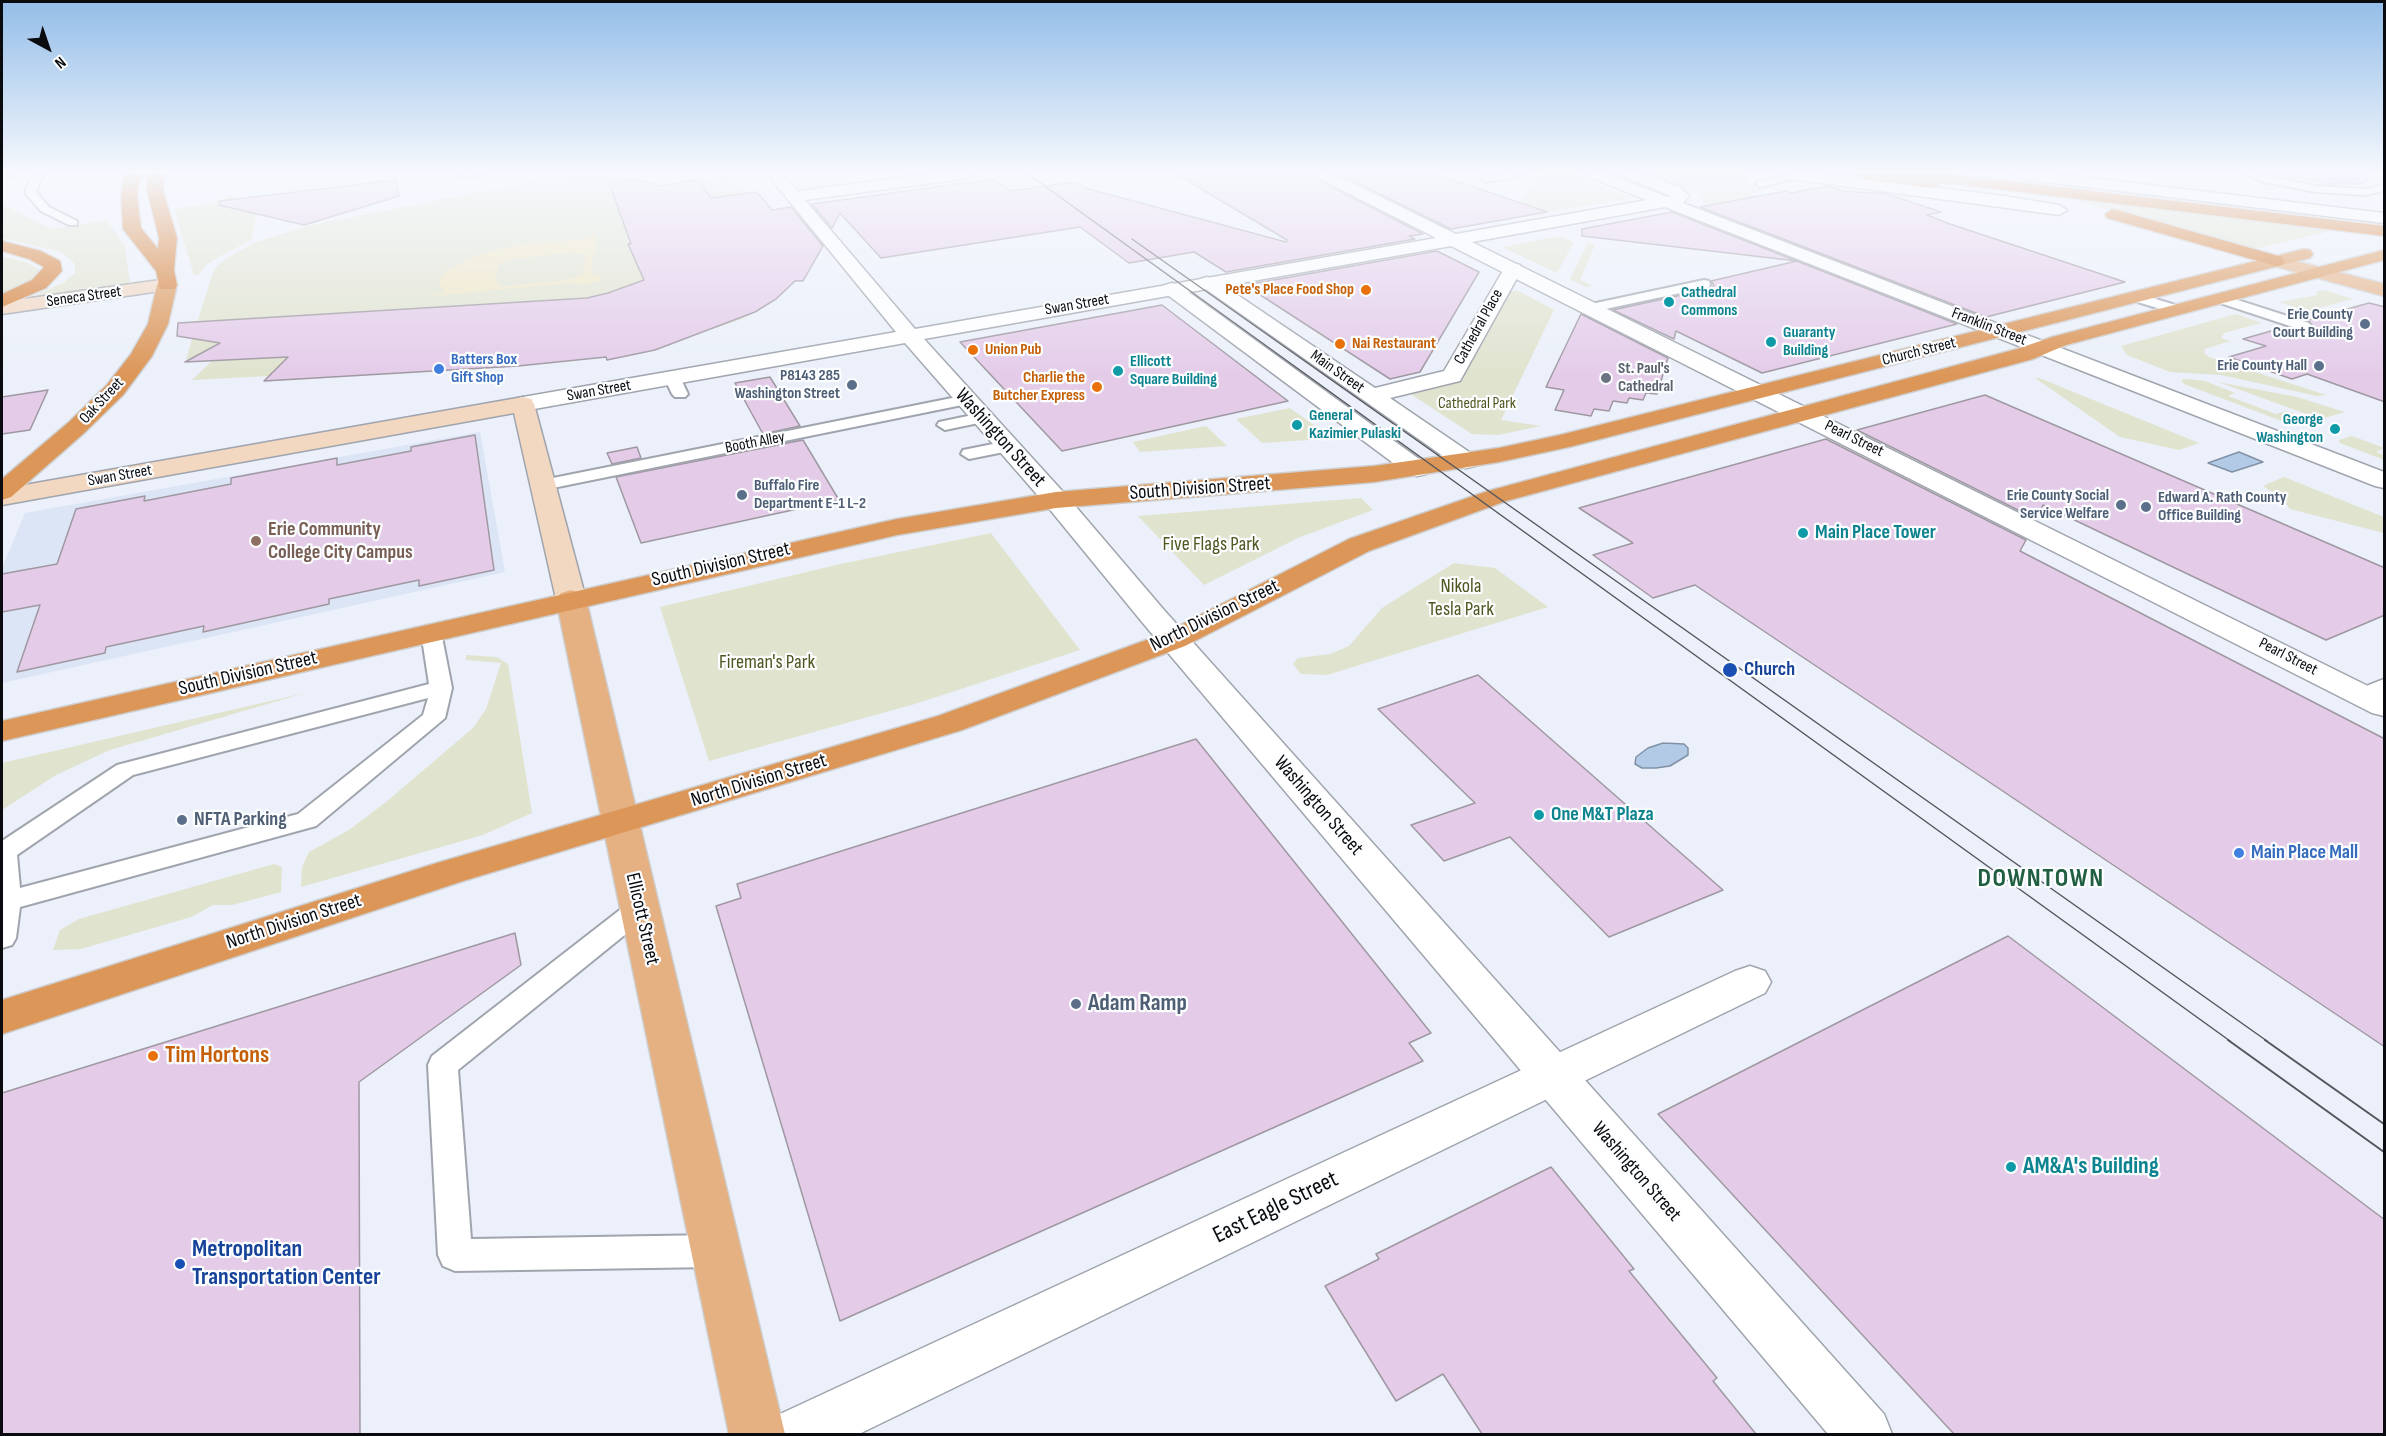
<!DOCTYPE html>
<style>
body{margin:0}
#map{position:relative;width:2386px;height:1436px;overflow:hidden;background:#ebf0fa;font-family:"Sofia Sans Condensed",sans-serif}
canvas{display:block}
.frame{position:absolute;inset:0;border:3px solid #0a0b0f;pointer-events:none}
.north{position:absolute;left:18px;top:18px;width:60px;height:60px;-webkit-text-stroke:4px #fcfdff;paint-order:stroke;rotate:140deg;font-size:16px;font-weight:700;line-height:24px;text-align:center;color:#0a0b0f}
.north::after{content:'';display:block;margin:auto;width:21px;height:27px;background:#0a0b0f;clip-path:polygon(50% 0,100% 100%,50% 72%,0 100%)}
</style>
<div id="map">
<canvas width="2386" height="1436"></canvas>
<div class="frame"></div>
<div class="north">N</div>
</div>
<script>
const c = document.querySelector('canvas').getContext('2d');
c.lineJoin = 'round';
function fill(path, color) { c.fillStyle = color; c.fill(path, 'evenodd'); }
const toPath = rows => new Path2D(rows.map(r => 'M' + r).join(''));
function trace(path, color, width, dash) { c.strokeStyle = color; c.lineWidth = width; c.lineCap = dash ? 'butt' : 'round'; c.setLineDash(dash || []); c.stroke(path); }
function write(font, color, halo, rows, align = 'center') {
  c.font = font + ' "Sofia Sans Condensed",sans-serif'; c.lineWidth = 4.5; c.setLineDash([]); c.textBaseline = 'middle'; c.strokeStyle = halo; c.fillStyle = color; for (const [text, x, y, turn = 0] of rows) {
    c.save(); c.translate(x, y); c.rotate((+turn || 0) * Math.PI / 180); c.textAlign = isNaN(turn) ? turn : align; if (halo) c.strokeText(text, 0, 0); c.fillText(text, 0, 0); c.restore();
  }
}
const built = toPath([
 [480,432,505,572,2,683,2,568,25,513]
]);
const green = toPath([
 [1538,174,1573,174,1632,198,1513,218,1523,204,1519,202,1522,202],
 [1646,174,1749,174,1747,177,1751,184,1769,190,1750,194,1811,216,1761,224,1702,202,1701,196],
 [732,175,746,193,757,192,796,240,811,266,803,281,795,281,776,299,742,319,722,326,655,347,658,349,607,360,606,357,518,366,264,381,269,376,192,380,212,361,186,359,212,275,217,266,227,258,254,243,306,226,483,191,516,190,530,178,594,176,632,179,662,186],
 [231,195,257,213,251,240,217,258,206,265,200,274,194,275,174,209,213,202],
 [2058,196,2340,229,2254,249],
 [2,204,52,229,107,220,125,247,130,281,125,285,36,298,36,295,63,283,75,273,75,264,61,252,2,238],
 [1560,236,1574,242,1557,273,1502,247],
 [1588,242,1595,245,1580,280,1593,286,1586,287,1570,279],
 [2,256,25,262,39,269,38,275,28,283,2,294],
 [2324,290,2353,299,2308,311,2279,302,2317,295,2316,292],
 [1511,291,1519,291,1554,310,1501,420,1541,426,1498,435,1472,434,1409,393,1462,380],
 [2236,314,2262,323,2224,333,2221,338,2230,341,2205,349,2204,353,2209,357,2326,395,2317,396,2221,375,2170,372,2127,355,2121,346],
 [2035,378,2039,378,2199,443,2179,450,2120,437],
 [2187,379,2205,381,2235,393,2228,396,2276,414,2286,411,2316,422,2302,425,2287,423,2184,384,2181,380],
 [2218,382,2297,397,2345,412,2320,419],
 [1290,408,1326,434,1324,439,1262,443,1236,419],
 [1206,426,1227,446,1140,452,1133,442],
 [2352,436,2384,448,2376,452,2384,455,2384,460,2340,443,2339,440],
 [2284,477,2384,517,2384,533,2290,509,2282,498,2263,486],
 [1361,498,1373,510,1298,538,1204,585,1138,516],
 [991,533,1080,650,915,704,709,761,660,607,836,565],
 [1454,563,1495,568,1548,607,1327,675,1301,674,1293,664,1298,658,1330,654,1349,646,1382,608],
 [466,655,497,657,508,664,532,813,483,835,301,887,302,867,309,852,349,830,386,802,473,728,486,709,501,663,466,660],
 [305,693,110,750,56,775,2,810,2,763],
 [274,864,282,867,281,892,232,905,213,905,191,917,81,949,53,950,60,930,79,919]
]);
const sand = toPath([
 [595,235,597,253,593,255,591,273,602,277,599,281,584,285,570,283,433,296,434,294,445,293,441,287,440,279,445,272,475,256,521,244,589,239,589,236],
 [568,253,586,254,583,274,568,280,498,287,499,283,494,281,499,263,510,259]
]);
const water = toPath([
 [2280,174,2361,174,2369,180,2359,184,2331,184,2280,174],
 [2239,452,2263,462,2232,472,2208,463,2239,452],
 [1663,743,1684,744,1688,748,1688,755,1670,766,1656,768,1642,768,1635,764,1636,757,1648,748,1663,743]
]);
const building = toPath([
 [1176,174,1312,174,1316,179,1423,234,1409,236,1415,239,1226,272,1194,252,1129,263,1080,227,881,258,840,213,832,228,812,204,994,179,1011,191,1076,182,1085,188,1286,242,1287,240,1176,174],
 [1339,174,1436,174,1547,212,1451,229,1339,174],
 [607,177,643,181,661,186,693,180,701,184,711,198,757,192,772,210,791,207,823,246,803,281,795,281,776,299,755,312,655,350,607,360,606,357,518,366,264,381,288,357,185,362,220,343,177,336,178,323,587,298,608,293,644,280,628,244,631,244,607,177],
 [396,180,399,196,304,225,219,205,220,201,396,180],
 [1829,186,1843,191,1887,194,1941,212,1927,215,1950,224,2125,282,1986,317,1700,207,1786,191,1791,193,1829,186],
 [1672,212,1957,324,1762,373,1676,331,1674,339,1613,310,1709,289,1714,285,1711,281,1797,261,1582,236,1582,229,1672,212],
 [1437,251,1479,272,1420,372,1390,379,1245,285,1437,251],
 [2369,303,2385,307,2385,402,2307,374,2292,379,2229,357,2266,346,2243,339,2285,327,2305,332,2313,327,2308,320,2369,303],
 [1162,305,1288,401,1062,451,960,342,1162,305],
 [1581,314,1668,358,1657,394,1646,393,1643,400,1629,398,1627,403,1613,401,1609,411,1594,409,1591,416,1555,410,1564,390,1546,387,1581,314],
 [770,377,800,426,763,434,735,383,770,377],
 [48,390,30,430,2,434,2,397,48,390],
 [1985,395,2385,568,2385,615,2326,640,2043,505,2036,519,1857,430,1985,395],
 [475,435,494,570,419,586,419,580,329,599,329,604,203,632,204,626,106,647,105,653,17,672,40,605,2,612,2,574,57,564,76,509,145,496,144,501,231,484,231,478,337,458,337,465,411,451,411,447,475,435],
 [1826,439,2026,540,2020,551,2385,739,2385,1047,1695,585,1653,598,1593,555,1633,543,1579,508,1826,439],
 [803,440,839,500,641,543,616,477,803,440],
 [637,447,641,458,612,464,607,453,637,447],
 [1478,675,1723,890,1609,937,1510,837,1444,861,1411,825,1475,803,1378,709,1478,675],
 [1196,739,1431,1033,1409,1043,1423,1061,840,1321,716,906,741,898,737,884,1196,739],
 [515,933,521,965,359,1082,360,1434,2,1434,2,1093,515,933],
 [2008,936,2385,1220,2385,1434,1954,1434,1658,1114,2008,936],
 [1551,1167,1634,1269,1629,1271,1717,1378,1713,1381,1756,1434,1482,1434,1443,1374,1396,1401,1325,1286,1379,1259,1376,1254,1551,1167]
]);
const service = toPath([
 [33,174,43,174,36,192,49,207,77,221,77,225,69,225,41,211,26,194,25,192,33,174],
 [457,174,481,174,476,177,462,177,457,174],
 [1498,174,1521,174,1516,177,1485,182,1480,179,1498,174],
 [1795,174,1809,175,1761,187,1756,184,1757,182,1795,174],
 [2244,174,2259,174,2316,186,2365,189,2384,185,2384,191,2365,195,2316,192,2264,182,2244,174],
 [1704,280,1709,281,1710,284,1709,287,1591,312,1584,308,1591,304,1704,280],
 [2136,293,2182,307,2184,310,2177,314,2131,300,2129,297,2136,293],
 [2222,295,2309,323,2311,326,2304,330,2299,329,2217,302,2215,299,2222,295],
 [672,372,680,377,688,394,685,397,675,397,672,394,664,377,672,372],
 [967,395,972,397,975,400,972,403,543,490,537,489,534,485,537,481,543,480,967,395],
 [982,413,988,415,990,418,988,421,945,430,937,425,939,422,982,413],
 [1008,441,1016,446,1014,450,969,459,961,454,963,450,1008,441],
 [431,626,438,628,441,632,452,688,445,718,316,826,20,907,16,938,12,945,2,948,2,841,117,765,429,684,421,632,424,628,431,626],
 [428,698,423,715,298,814,20,888,17,855,133,775,428,698],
 [639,899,648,902,652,909,648,916,458,1070,471,1239,715,1235,727,1240,732,1251,727,1262,715,1267,455,1271,443,1266,438,1255,428,1065,432,1056,630,902,639,899]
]);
const minor = toPath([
 [1783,174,1826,174,2004,196,2059,205,2067,210,2059,215,1791,179,1783,174],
 [1513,263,1520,265,1522,269,1460,381,1390,398,1475,456,1478,461,1475,466,1466,468,1457,466,1197,283,1200,279,1207,277,1214,279,1375,388,1444,371,1504,269,1506,265,1513,263],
 [1172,283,1179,285,1426,464,1429,469,1426,474,1417,476,1408,474,1165,293,1162,289,1165,285,1172,283],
 [2384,679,2384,701,2367,707,2356,704,2351,697,2356,690,2384,679],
 [1750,966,1765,971,1771,982,1765,993,859,1434,772,1434,780,1414,1735,971,1750,966]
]);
const tertiary = toPath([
 [2,174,16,174,13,177,2,179,2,174],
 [767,174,783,174,798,191,929,174,971,174,968,177,963,179,805,200,915,329,1436,238,1317,177,1314,174,1334,174,1456,234,1647,200,1589,177,1586,174,1607,174,1667,197,1671,196,1625,177,1622,174,1644,174,1680,187,1689,196,1683,203,2384,472,2384,488,2375,486,1665,207,1472,242,2384,694,2384,716,2372,713,1451,246,924,339,1065,494,1164,610,1884,1414,1892,1434,1828,1434,1142,622,1047,506,905,343,523,411,515,409,512,404,515,399,523,397,896,332,767,174],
 [2013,174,2058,174,2384,213,2384,223,2021,179,2013,174]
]);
const secondary = toPath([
 [167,279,174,281,177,285,174,289,2,314,2,302,167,279],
 [523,397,531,399,534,404,586,599,581,605,571,608,561,605,556,599,514,413,2,505,2,489,523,397]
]);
const primary = toPath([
 [2276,256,2384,284,2384,296,2270,265,2267,261,2270,257,2276,256],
 [571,590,581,593,586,599,785,1434,729,1434,556,599,561,593,571,590]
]);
const trunk = toPath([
 [2304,249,2310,250,2313,254,2310,258,1569,447,1499,462,1374,482,1056,508,897,535,2,741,2,721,897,519,1056,492,1374,466,1499,448,1560,435,2304,249],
 [2384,250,2384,260,2066,345,2033,359,1506,501,1369,551,1185,646,962,730,463,881,2,1034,2,1000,437,863,938,716,1163,634,1349,539,1488,491,2017,349,2052,337,2384,250],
 [167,279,174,281,177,285,168,324,152,356,123,395,84,433,11,497,2,500,2,479,68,423,107,385,131,354,148,324,157,285,160,281,167,279]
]);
const motorway = toPath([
 [125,174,141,174,137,195,141,228,158,249,159,238,147,190,148,174,164,174,163,190,177,238,174,270,177,285,174,289,160,289,156,271,123,229,121,195,125,174],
 [1852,174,1949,174,2384,226,2384,236,1939,182,1938,186,1932,188,1860,179,1852,174],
 [2113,209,2282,257,2285,261,2282,265,2276,266,2107,218,2105,214,2113,209],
 [2,241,41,251,60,261,62,271,46,288,2,307,2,294,32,280,44,267,29,259,2,251,2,241]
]);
const tramFar1 = toPath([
 [1028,174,2230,1041],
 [1132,239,2267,1041]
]);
const tram = toPath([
 [2228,1040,2384,1152],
 [2265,1040,2384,1124]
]);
const markers = [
 [1366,290,6,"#e8710a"],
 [1669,302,6,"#0f9aa8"],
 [2365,324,6,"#5c6f8a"],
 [1771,342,6,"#0f9aa8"],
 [1340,344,6,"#e8710a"],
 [973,350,6,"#e8710a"],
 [2319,366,6,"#5c6f8a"],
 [439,369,6,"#3f7fe0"],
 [1118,371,6,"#0f9aa8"],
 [1606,378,6,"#6b7280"],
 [852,385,6,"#5c6f8a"],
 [1097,387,6,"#e8710a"],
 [1297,425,6,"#0f9aa8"],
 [2335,429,6,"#0f9aa8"],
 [742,495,6,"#5c6f8a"],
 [2121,505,6,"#5c6f8a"],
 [2146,507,6,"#5c6f8a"],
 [1803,533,6,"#0f9aa8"],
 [256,541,6,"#8d6e63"],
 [1730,670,8,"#1a4fb4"],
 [1539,815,6,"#0f9aa8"],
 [182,820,6,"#5c6f8a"],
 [2239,853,6,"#3f7fe0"],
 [1076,1004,6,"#5c6f8a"],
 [153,1056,6,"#e8710a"],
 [2011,1167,6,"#0f9aa8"],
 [180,1264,6,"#1a4fb4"]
];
const farFoodnames = [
 ["Pete's Place Food Shop",1354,290],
 ["Nai Restaurant",1352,344,"left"],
 ["Union Pub",985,350,"left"],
 ["Charlie the",1085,378],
 ["Butcher Express",1085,396]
];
const farCulturenames = [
 ["Cathedral",1681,293],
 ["Commons",1681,311],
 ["Guaranty",1783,333],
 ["Building",1783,351],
 ["Ellicott",1130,362],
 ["Square Building",1130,380],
 ["General",1309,416],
 ["Kazimier Pulaski",1309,434],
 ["George",2323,420,"right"],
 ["Washington",2323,438,"right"]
];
const farStreetnames = [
 ["Seneca Street",84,297,-8],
 ["Swan Street",1077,305,-10],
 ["Cathedral Place",1479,327,-61],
 ["Franklin Street",1989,327,21],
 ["Church Street",1919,352,-14],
 ["Main Street",1337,372,35],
 ["Swan Street",599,391,-10],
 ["Oak Street",102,401,-47],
 ["Pearl Street",1854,439,26],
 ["Booth Alley",755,443,-11],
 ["Swan Street",120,476,-10],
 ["Pearl Street",2288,657,27]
];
const farServicenames = [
 ["Erie County",2353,315],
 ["Court Building",2353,333],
 ["Erie County Hall",2307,366],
 ["P8143 285",840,376],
 ["Washington Street",840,394],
 ["Buffalo Fire",754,486,"left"],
 ["Department E-1 L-2",754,504,"left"],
 ["Erie County Social",2109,496],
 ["Service Welfare",2109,514],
 ["Edward A. Rath County",2158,498,"left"],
 ["Office Building",2158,516,"left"]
];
const farShopnames = [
 ["Batters Box",451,360],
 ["Gift Shop",451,378]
];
const farWorshipnames = [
 ["St. Paul's",1618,369],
 ["Cathedral",1618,387]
];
const farParknames = [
 ["Cathedral Park",1477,404]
];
const streetNames = [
 ["Washington Street",1000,438,48],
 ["South Division Street",1200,489,-4],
 ["South Division Street",721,565,-13],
 ["North Division Street",1215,616,-26],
 ["South Division Street",248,674,-13],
 ["North Division Street",759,781,-17],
 ["Washington Street",1318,806,49],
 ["Ellicott Street",642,919,77],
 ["North Division Street",294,922,-18],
 ["Washington Street",1636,1172,49]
];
const educationNames = [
 ["Erie Community",268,530],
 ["College City Campus",268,553]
];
const cultureNames = [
 ["Main Place Tower",1815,533],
 ["One M&T Plaza",1551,815]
];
const parkNames = [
 ["Five Flags Park",1211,545],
 ["Nikola",1461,587],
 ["Tesla Park",1461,610],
 ["Fireman's Park",767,663]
];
const transitNames = [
 ["Church",1744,670]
];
const serviceNames = [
 ["NFTA Parking",194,820]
];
const shopNames = [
 ["Main Place Mall",2251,853]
];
const nearServicenames = [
 ["Adam Ramp",1088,1004]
];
const nearFoodnames = [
 ["Tim Hortons",165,1056]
];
const nearCulturenames = [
 ["AM&A's Building",2023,1167]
];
const nearStreetnames = [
 ["East Eagle Street",1276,1208,-26]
];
const nearTransitnames = [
 ["Metropolitan",192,1250],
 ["Transportation Center",192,1278]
];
const districtNames = [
 ["DOWNTOWN",2041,879]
];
fill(built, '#dce5f6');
fill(green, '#e0e3ce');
fill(sand, '#f0e6c1');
fill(water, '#b3cae7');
trace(water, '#8091a6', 1.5);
fill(building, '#e4cce9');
trace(building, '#9f98a1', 1.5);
trace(service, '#9fa4ad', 4);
trace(minor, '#9fa4ad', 3);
trace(tertiary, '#9fa4ad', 3);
trace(secondary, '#9fa4ad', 3);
trace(primary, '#cececf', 3);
trace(trunk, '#cececf', 3);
trace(motorway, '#cececf', 3);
fill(service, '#fff');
fill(minor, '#fff');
fill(tertiary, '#fff');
fill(secondary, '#f2d7c1');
fill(primary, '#e5b082');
fill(trunk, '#dc9658');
fill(motorway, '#d47b2f');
trace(tramFar1, '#54565c', 1.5);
trace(tram, '#54565c', 2);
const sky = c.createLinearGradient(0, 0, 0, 375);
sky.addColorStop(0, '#93bde8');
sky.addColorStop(0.46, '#f6f8fd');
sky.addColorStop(1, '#f6f8fd00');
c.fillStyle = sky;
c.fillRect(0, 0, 2386, 375);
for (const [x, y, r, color] of markers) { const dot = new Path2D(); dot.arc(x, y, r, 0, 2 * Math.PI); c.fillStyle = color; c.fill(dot); trace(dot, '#fcfdff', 2); }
write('bold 16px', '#c56008', '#fcfdff', farFoodnames, 'right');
write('bold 16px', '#0d838f', '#fcfdff', farCulturenames, 'left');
write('16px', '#0a0b0f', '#fcfdff', farStreetnames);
write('bold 16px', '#4e5e75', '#fcfdff', farServicenames, 'right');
write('bold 16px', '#366cbe', '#fcfdff', farShopnames, 'left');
write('bold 16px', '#5b616d', '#fcfdff', farWorshipnames, 'left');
write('16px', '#50561f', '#fcfdff', farParknames);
write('20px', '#0a0b0f', '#fcfdff', streetNames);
write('bold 20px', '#785e54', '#fcfdff', educationNames, 'left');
write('bold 20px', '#0d838f', '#fcfdff', cultureNames, 'left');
write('20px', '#50561f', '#fcfdff', parkNames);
write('bold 20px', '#164399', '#fcfdff', transitNames, 'left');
write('bold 20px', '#4e5e75', '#fcfdff', serviceNames, 'left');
write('bold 20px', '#366cbe', '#fcfdff', shopNames, 'left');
write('bold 24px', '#4e5e75', '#fcfdff', nearServicenames, 'left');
write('bold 24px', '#c56008', '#fcfdff', nearFoodnames, 'left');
write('bold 24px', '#0d838f', '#fcfdff', nearCulturenames, 'left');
write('24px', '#0a0b0f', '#fcfdff', nearStreetnames);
write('bold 24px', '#164399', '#fcfdff', nearTransitnames, 'left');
c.letterSpacing = '1.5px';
write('bold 26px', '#205e41', '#fcfdff', districtNames);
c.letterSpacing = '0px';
</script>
